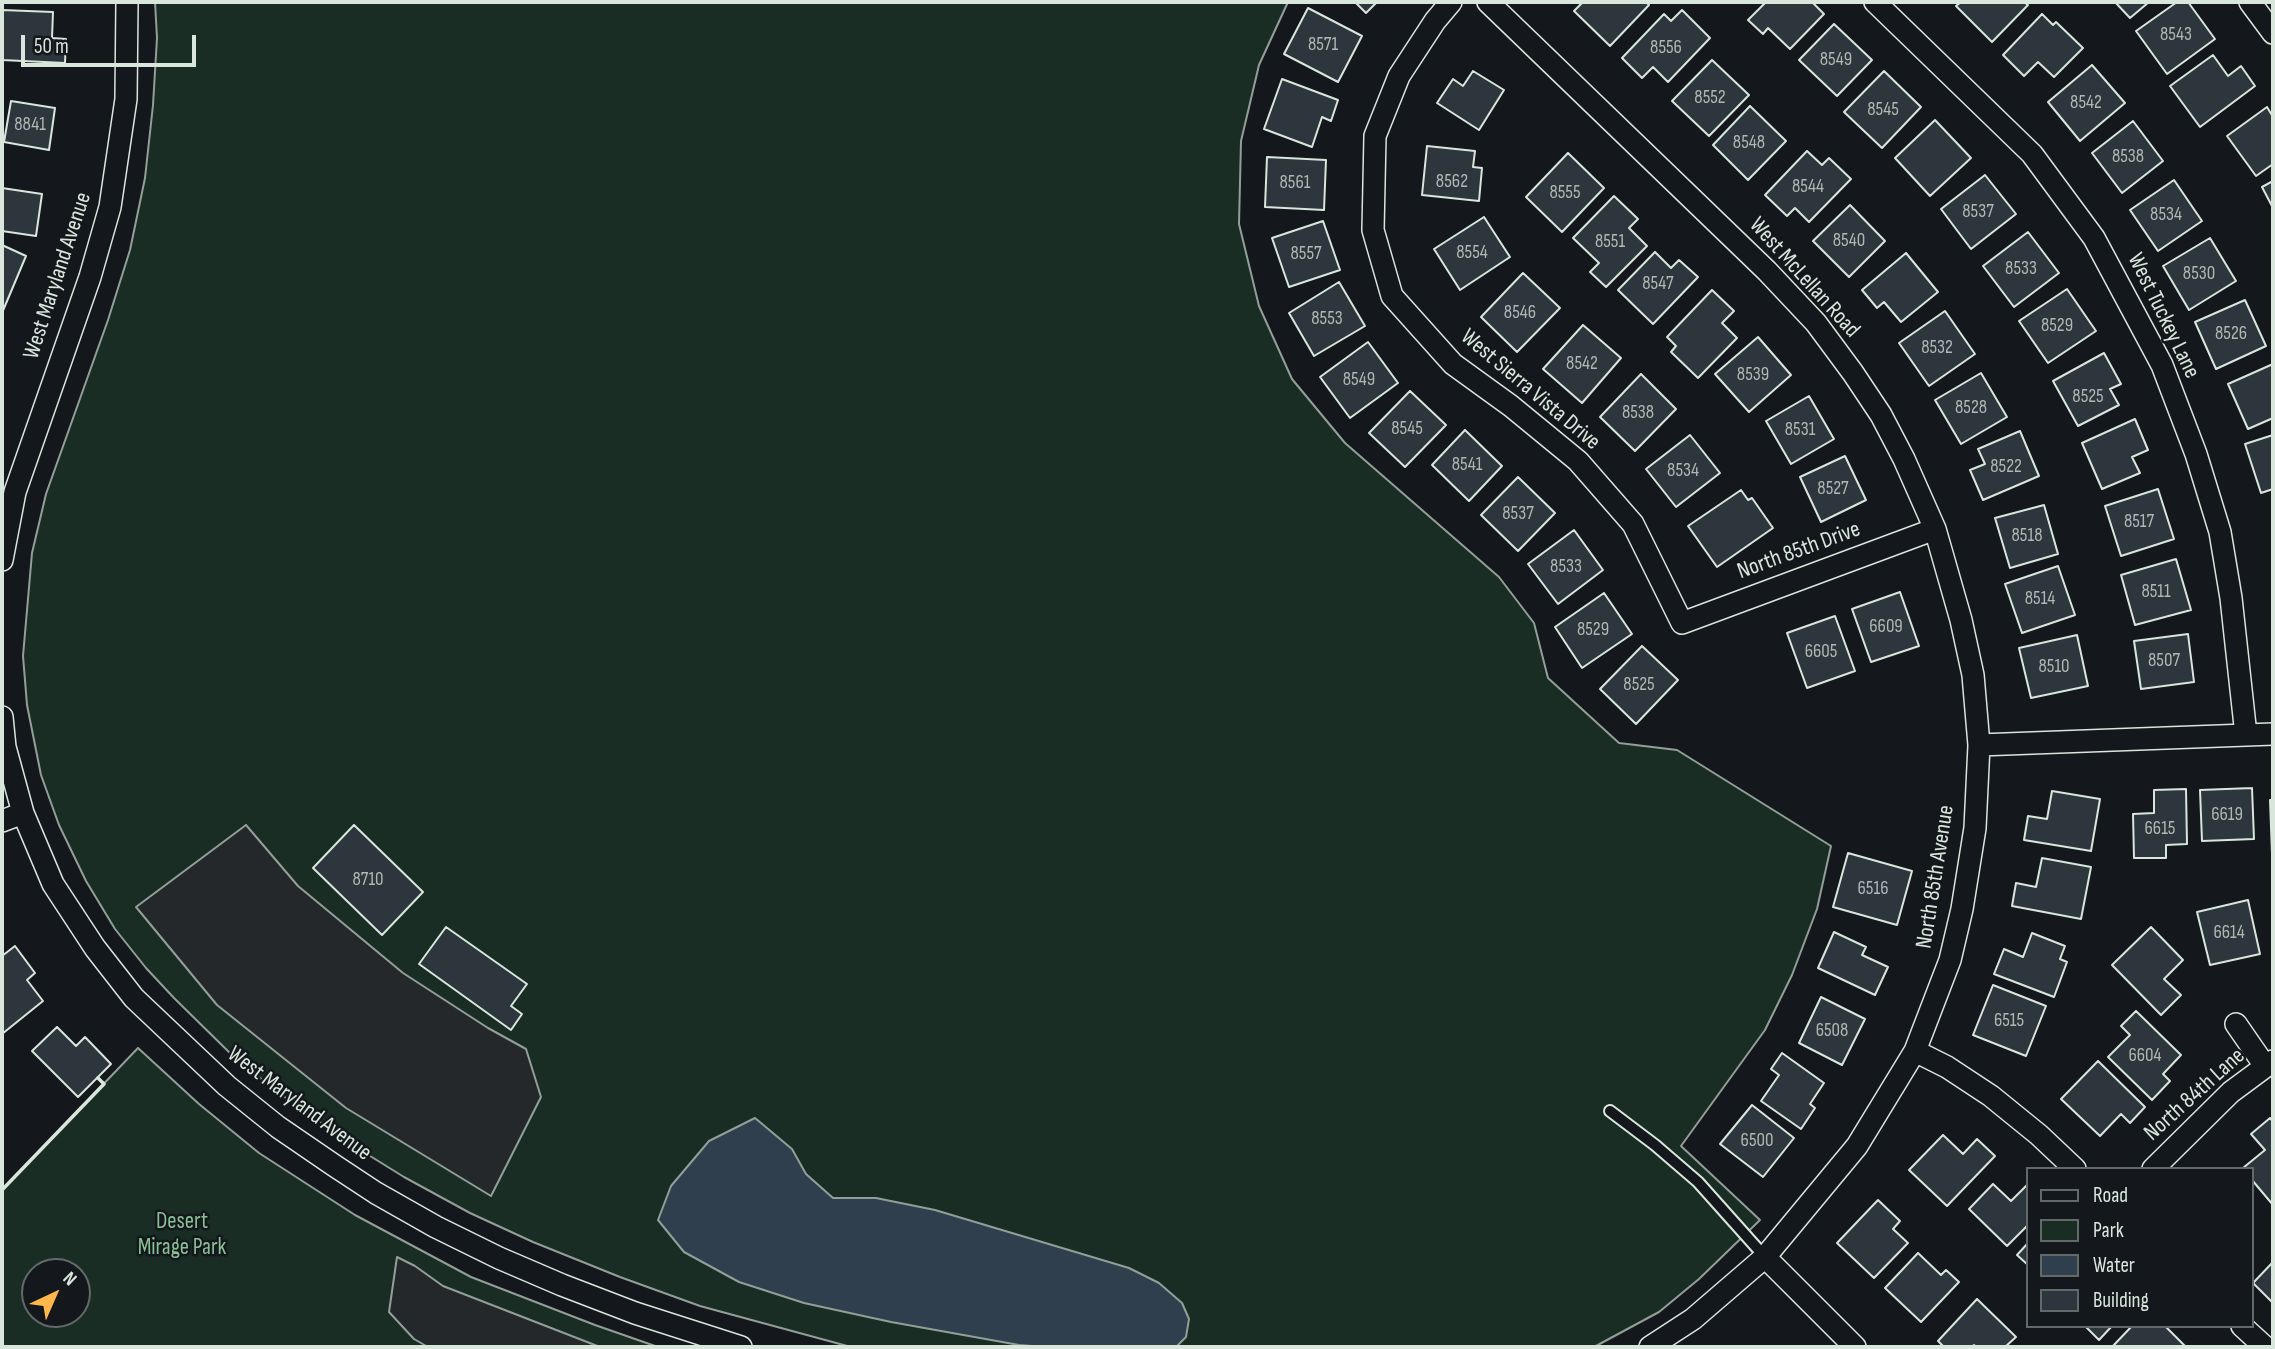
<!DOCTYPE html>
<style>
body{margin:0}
#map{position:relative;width:2275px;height:1349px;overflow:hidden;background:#14181c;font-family:"Sofia Sans Condensed",sans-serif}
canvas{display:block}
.frame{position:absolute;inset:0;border:4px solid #d8e6dc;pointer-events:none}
.legend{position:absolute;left:2026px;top:1167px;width:228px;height:161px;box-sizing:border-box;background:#14181c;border:2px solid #626a69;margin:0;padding:9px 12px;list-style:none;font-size:21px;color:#d8e6dc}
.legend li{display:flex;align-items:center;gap:14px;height:35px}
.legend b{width:35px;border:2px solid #626a69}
.north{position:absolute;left:21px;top:1258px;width:70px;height:70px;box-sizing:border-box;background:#14181c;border:2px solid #626a69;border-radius:50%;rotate:44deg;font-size:19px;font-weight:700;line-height:28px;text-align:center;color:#d8e6dc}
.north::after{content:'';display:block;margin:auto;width:24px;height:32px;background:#ffb74d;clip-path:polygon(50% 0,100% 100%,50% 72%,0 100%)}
.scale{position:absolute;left:21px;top:35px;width:175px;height:32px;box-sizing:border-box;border:4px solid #d8e6dc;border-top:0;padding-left:9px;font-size:21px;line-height:24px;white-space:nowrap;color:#d8e6dc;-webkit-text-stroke:5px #14181c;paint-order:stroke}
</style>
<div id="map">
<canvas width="2275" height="1349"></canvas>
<div class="frame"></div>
<ul class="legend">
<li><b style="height:9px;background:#14181c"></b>Road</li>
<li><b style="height:19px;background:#1a2d24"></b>Park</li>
<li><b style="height:19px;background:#2f3f4d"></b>Water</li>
<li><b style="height:19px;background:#2c363c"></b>Building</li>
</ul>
<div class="north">N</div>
<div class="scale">50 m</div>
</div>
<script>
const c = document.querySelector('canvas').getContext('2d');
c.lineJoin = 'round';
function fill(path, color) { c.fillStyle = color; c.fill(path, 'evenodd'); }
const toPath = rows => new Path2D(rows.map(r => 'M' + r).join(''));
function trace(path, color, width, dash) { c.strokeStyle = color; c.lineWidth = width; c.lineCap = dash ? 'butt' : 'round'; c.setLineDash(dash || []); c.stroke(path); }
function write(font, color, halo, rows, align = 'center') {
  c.font = font + ' "Sofia Sans Condensed",sans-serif'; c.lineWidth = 5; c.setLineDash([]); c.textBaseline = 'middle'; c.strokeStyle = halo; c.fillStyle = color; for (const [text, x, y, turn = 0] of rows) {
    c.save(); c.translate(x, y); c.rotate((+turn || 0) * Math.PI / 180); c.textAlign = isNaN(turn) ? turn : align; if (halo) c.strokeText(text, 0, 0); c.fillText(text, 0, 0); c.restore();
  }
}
const green = toPath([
 [155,2,1288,2,1259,65,1241,141,1239,224,1259,306,1292,379,1345,443,1499,577,1534,623,1548,678,1619,743,1677,750,1831,846,1817,909,1792,975,1765,1030,1681,1146,1760,1220,1699,1279,1659,1312,1594,1347,851,1347,700,1306,620,1277,533,1242,470,1213,404,1177,354,1146,279,1093,234,1057,174,998,146,968,115,929,86,881,59,825,41,775,27,705,23,656,32,553,46,494,108,320,130,250,145,178,153,105,157,38,155,2],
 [138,1048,199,1104,259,1153,355,1215,471,1277,595,1325,658,1347,2,1347,2,1190,138,1048],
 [35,1272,77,1272,77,1314,35,1314,35,1272]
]);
const parking = toPath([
 [246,825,298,886,403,973,488,1028,526,1049,541,1097,491,1196,346,1108,217,1005,136,907,246,825],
 [397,1257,415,1266,443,1286,600,1347,428,1347,414,1339,389,1312,397,1257]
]);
const water = toPath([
 [755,1118,792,1149,806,1174,833,1198,876,1198,935,1210,1129,1268,1159,1283,1182,1303,1189,1319,1186,1337,1176,1347,1045,1347,1019,1345,891,1322,804,1303,739,1282,684,1252,658,1220,671,1186,709,1141,755,1118]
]);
const building = toPath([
 [1355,2,1377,2,1366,13,1355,2],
 [1583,2,1646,2,1649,5,1610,46,1574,11,1583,2],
 [1766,2,1812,2,1824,14,1790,49,1768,28,1763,34,1748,20,1766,2],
 [1961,2,2024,2,2028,5,1992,42,1956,6,1961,2],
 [2115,2,2149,2,2130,18,2115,2],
 [2177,2,2188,2,2215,39,2167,74,2136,31,2177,2],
 [1308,8,1362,36,1338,82,1284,54,1308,8],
 [2,10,53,12,52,38,66,39,65,63,2,60,2,10],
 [1682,10,1710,38,1668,82,1653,67,1642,78,1622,58,1664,14,1671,21,1682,10],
 [2042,14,2053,25,2056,22,2083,48,2054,77,2038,62,2024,76,2003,55,2042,14],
 [1834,24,1872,60,1837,96,1799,60,1834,24],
 [2213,55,2228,76,2241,66,2255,86,2200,127,2170,86,2213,55],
 [1712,60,1749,95,1709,136,1672,101,1712,60],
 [2092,65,2125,103,2080,141,2048,102,2092,65],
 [1473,71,1504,90,1479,130,1437,103,1453,79,1463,86,1473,71],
 [1884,71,1921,107,1882,148,1844,112,1884,71],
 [1282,79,1338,100,1331,121,1322,117,1312,147,1264,129,1282,79],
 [11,101,55,108,49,150,4,142,11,101],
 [1750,106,1786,141,1748,180,1713,145,1750,106],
 [2267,107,2273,117,2273,164,2256,176,2227,136,2267,107],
 [1935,120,1971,158,1930,196,1895,158,1935,120],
 [2133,121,2163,161,2122,193,2092,153,2133,121],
 [1427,146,1475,151,1473,167,1482,168,1479,201,1422,195,1427,146],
 [1807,151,1822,165,1829,158,1851,179,1809,222,1795,208,1787,216,1765,195,1807,151],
 [1568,153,1604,188,1562,232,1526,197,1568,153],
 [1267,157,1326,160,1324,210,1265,207,1267,157],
 [1985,175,2016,214,1971,249,1941,209,1985,175],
 [2174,180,2202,221,2158,251,2130,210,2174,180],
 [2273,181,2273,208,2262,187,2273,181],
 [2,188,42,194,36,236,2,231,2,188],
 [1614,196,1638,219,1629,228,1647,246,1606,287,1590,272,1599,263,1573,238,1614,196],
 [1850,205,1885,241,1849,277,1813,241,1850,205],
 [1484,217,1510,257,1460,290,1434,249,1484,217],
 [1323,221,1340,270,1289,287,1272,238,1323,221],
 [2028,232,2059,273,2014,307,1983,266,2028,232],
 [2210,238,2236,281,2189,310,2163,266,2210,238],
 [2,245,26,256,2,313,2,245],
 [1655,252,1671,268,1679,260,1698,277,1653,324,1618,290,1655,252],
 [1906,253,1938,292,1901,322,1884,302,1877,308,1862,290,1906,253],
 [1523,273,1560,308,1517,352,1481,317,1523,273],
 [1339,282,1365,326,1314,356,1289,313,1339,282],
 [2067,289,2096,331,2048,363,2019,321,2067,289],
 [1712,290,1734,311,1722,323,1737,338,1698,378,1671,352,1676,346,1667,337,1712,290],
 [2245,300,2266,346,2216,369,2195,322,2245,300],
 [1945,311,1975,354,1929,386,1899,343,1945,311],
 [1583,325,1621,358,1582,403,1543,369,1583,325],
 [1758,337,1791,375,1749,412,1715,374,1758,337],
 [1368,342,1398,383,1350,418,1320,377,1368,342],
 [2104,353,2121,384,2110,389,2119,405,2078,426,2053,381,2104,353],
 [2273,364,2273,418,2248,429,2228,384,2273,364],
 [1981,373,2007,417,1961,444,1935,400,1981,373],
 [1641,374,1676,409,1635,451,1600,417,1641,374],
 [1410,391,1446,425,1405,467,1369,433,1410,391],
 [1809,396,1834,439,1791,464,1766,421,1809,396],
 [2135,419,2148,450,2132,457,2140,473,2102,489,2082,443,2135,419],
 [1465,430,1502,466,1469,501,1432,465,1465,430],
 [2020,431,2039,476,1983,500,1970,470,1985,464,1978,449,2020,431],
 [1690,435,1720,473,1676,507,1646,469,1690,435],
 [2273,435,2273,489,2261,493,2245,444,2273,435],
 [1845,456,1866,500,1821,522,1800,477,1845,456],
 [1518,477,1555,513,1518,551,1481,515,1518,477],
 [2158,489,2174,539,2121,556,2105,506,2158,489],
 [1741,490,1748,500,1752,498,1773,528,1717,567,1688,526,1741,490],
 [2044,505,2058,554,2010,568,1995,518,2044,505],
 [1574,530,1603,570,1558,604,1528,564,1574,530],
 [2176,559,2191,610,2135,625,2121,575,2176,559],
 [2058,566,2075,615,2022,633,2005,584,2058,566],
 [1900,592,1919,646,1871,662,1852,609,1900,592],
 [1604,593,1632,634,1582,668,1555,627,1604,593],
 [1835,616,1855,671,1807,688,1787,633,1835,616],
 [2188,634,2194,682,2141,689,2134,641,2188,634],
 [2077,635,2088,686,2031,698,2019,648,2077,635],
 [1642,646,1678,680,1636,724,1600,689,1642,646],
 [2252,788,2254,839,2202,841,2200,790,2252,788],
 [2186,789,2187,844,2166,845,2166,858,2134,858,2133,814,2154,813,2154,790,2186,789],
 [2052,791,2100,799,2091,851,2024,840,2028,816,2047,819,2052,791],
 [2270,800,2273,800,2273,854,2272,854,2270,800],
 [354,825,423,892,382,935,313,868,354,825],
 [1848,853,1912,871,1897,925,1833,907,1848,853],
 [2042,858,2091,867,2081,919,2012,906,2016,883,2036,887,2042,858],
 [2248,900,2260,954,2210,965,2197,912,2248,900],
 [446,927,527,984,511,1006,522,1014,511,1030,419,964,446,927],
 [2151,927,2183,960,2164,979,2181,995,2161,1015,2112,965,2151,927],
 [1834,932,1866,947,1862,955,1888,967,1875,995,1818,968,1834,932],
 [2032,933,2065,946,2060,959,2067,962,2054,997,1994,974,2004,949,2023,957,2032,933],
 [15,946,35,973,27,980,43,1001,2,1034,2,956,15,946],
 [1993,985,2046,1006,2026,1056,1973,1035,1993,985],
 [1821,997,1865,1019,1842,1065,1799,1043,1821,997],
 [2136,1011,2181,1055,2163,1074,2170,1081,2152,1100,2108,1057,2130,1035,2121,1026,2136,1011],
 [57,1027,76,1046,85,1037,111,1064,78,1097,32,1051,57,1027],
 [1782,1053,1824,1083,1810,1104,1815,1108,1801,1129,1761,1101,1779,1075,1771,1069,1782,1053],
 [2098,1061,2145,1107,2130,1123,2121,1114,2100,1136,2061,1099,2098,1061],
 [1752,1105,1794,1138,1763,1177,1720,1144,1752,1105],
 [2270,1118,2273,1122,2273,1205,2252,1180,2252,1169,2243,1168,2265,1150,2251,1134,2270,1118],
 [1943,1135,1963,1154,1977,1139,1995,1156,1947,1206,1909,1170,1943,1135],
 [1993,1184,2011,1201,2027,1185,2028,1187,2028,1225,2007,1246,1969,1209,1993,1184],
 [1878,1200,1900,1221,1893,1229,1908,1243,1874,1278,1837,1243,1878,1200],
 [2028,1243,2028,1265,2017,1255,2028,1243],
 [1918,1253,1941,1275,1946,1270,1959,1282,1921,1322,1885,1288,1918,1253],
 [2273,1262,2273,1303,2253,1283,2273,1262],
 [1977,1299,2016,1337,2005,1347,1977,1347,1974,1345,1972,1347,1944,1347,1938,1341,1977,1299],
 [2085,1326,2112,1326,2099,1340,2085,1326],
 [2132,1326,2165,1326,2185,1346,2112,1347,2132,1326]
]);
const service = toPath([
 [1610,1111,1655,1145,1698,1182,1765,1257]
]);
const minor = toPath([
 [1451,2,1435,21,1399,76,1375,136,1373,230,1392,296,1453,364,1511,406,1578,461,1633,524,1682,623,1935,529],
 [1488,2,1767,271,1816,323,1853,373,1881,415,1904,459,1935,529,1961,620,1973,675,1979,745,1975,828,1962,909,1950,960,1915,1051,1857,1146,1765,1257,1693,1319,1650,1347],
 [1875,2,2032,154,2094,238,2162,365,2196,454,2220,532,2231,598,2246,735],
 [2250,2,2273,33],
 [2,560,15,492,90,277,110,207,126,99,127,2],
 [2,717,5,747,23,813,53,884,95,948,134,998,227,1086,278,1127,335,1166,376,1193,436,1227,499,1258,562,1285,635,1313,741,1347],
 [1979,745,2273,734],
 [2,821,23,813],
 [2236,1024,2265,1066],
 [1915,1051,1947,1067,1991,1096,2039,1135,2075,1169],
 [2153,1169,2231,1092,2273,1061],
 [1765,1257,1855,1347],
 [2242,1326,2265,1347]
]);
const wall = toPath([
 [2,1190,104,1084,98,1078]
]);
const numberNames = [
 ["8543",2176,35],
 ["8571",1323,45],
 ["8556",1666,48],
 ["8549",1836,60],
 ["8552",1710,98],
 ["8542",2086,103],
 ["8545",1883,110],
 ["8841",30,125],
 ["8548",1749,143],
 ["8538",2128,157],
 ["8562",1452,182],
 ["8561",1295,183],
 ["8544",1808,187],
 ["8555",1565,193],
 ["8537",1978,212],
 ["8534",2166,215],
 ["8540",1849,241],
 ["8551",1610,242],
 ["8554",1472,253],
 ["8557",1306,254],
 ["8533",2021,269],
 ["8530",2199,274],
 ["8547",1658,284],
 ["8546",1520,313],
 ["8553",1327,319],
 ["8529",2057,326],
 ["8526",2231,334],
 ["8532",1937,348],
 ["8542",1582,364],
 ["8539",1753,375],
 ["8549",1359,380],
 ["8525",2088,397],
 ["8528",1971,408],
 ["8538",1638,413],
 ["8545",1407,429],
 ["8531",1800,430],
 ["8541",1467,465],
 ["8522",2006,467],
 ["8534",1683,471],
 ["8527",1833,489],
 ["8537",1518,514],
 ["8517",2139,522],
 ["8518",2027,536],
 ["8533",1566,567],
 ["8511",2156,592],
 ["8514",2040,599],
 ["6609",1886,627],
 ["8529",1593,630],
 ["6605",1821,652],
 ["8507",2164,661],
 ["8510",2054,667],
 ["8525",1639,685],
 ["6619",2227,815],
 ["6615",2160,829],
 ["8710",368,880],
 ["6516",1873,889],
 ["6614",2229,933],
 ["6515",2009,1021],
 ["6508",1832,1031],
 ["6604",2145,1056],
 ["6500",1757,1141]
];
const streetNames = [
 ["West Maryland Avenue",58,276,-72],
 ["West McLellan Road",1804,278,48],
 ["West Tuckey Lane",2163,316,64],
 ["West Sierra Vista Drive",1530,390,40],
 ["North 85th Drive",1799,551,-20],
 ["North 85th Avenue",1936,877,-81],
 ["North 84th Lane",2195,1095,-42],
 ["West Maryland Avenue",299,1104,37]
];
const parkNames = [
 ["Desert",182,1222],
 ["Mirage Park",182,1248]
];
fill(green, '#1a2d24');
trace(green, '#939e99', 2);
fill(parking, '#24282b');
trace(parking, '#939e99', 2);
fill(water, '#2f3f4d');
trace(water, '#939e99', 2);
fill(building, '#2c363c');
trace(building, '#d8e6dc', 2);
trace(service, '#d8e6dc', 14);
trace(minor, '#d8e6dc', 24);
trace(service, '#14181c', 10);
trace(minor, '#14181c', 21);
trace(wall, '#d8e6dc', 3.5);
write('19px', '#adbab4', null, numberNames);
write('23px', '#d8e6dc', '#14181c', streetNames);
write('23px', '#8ac095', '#14181c', parkNames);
</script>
